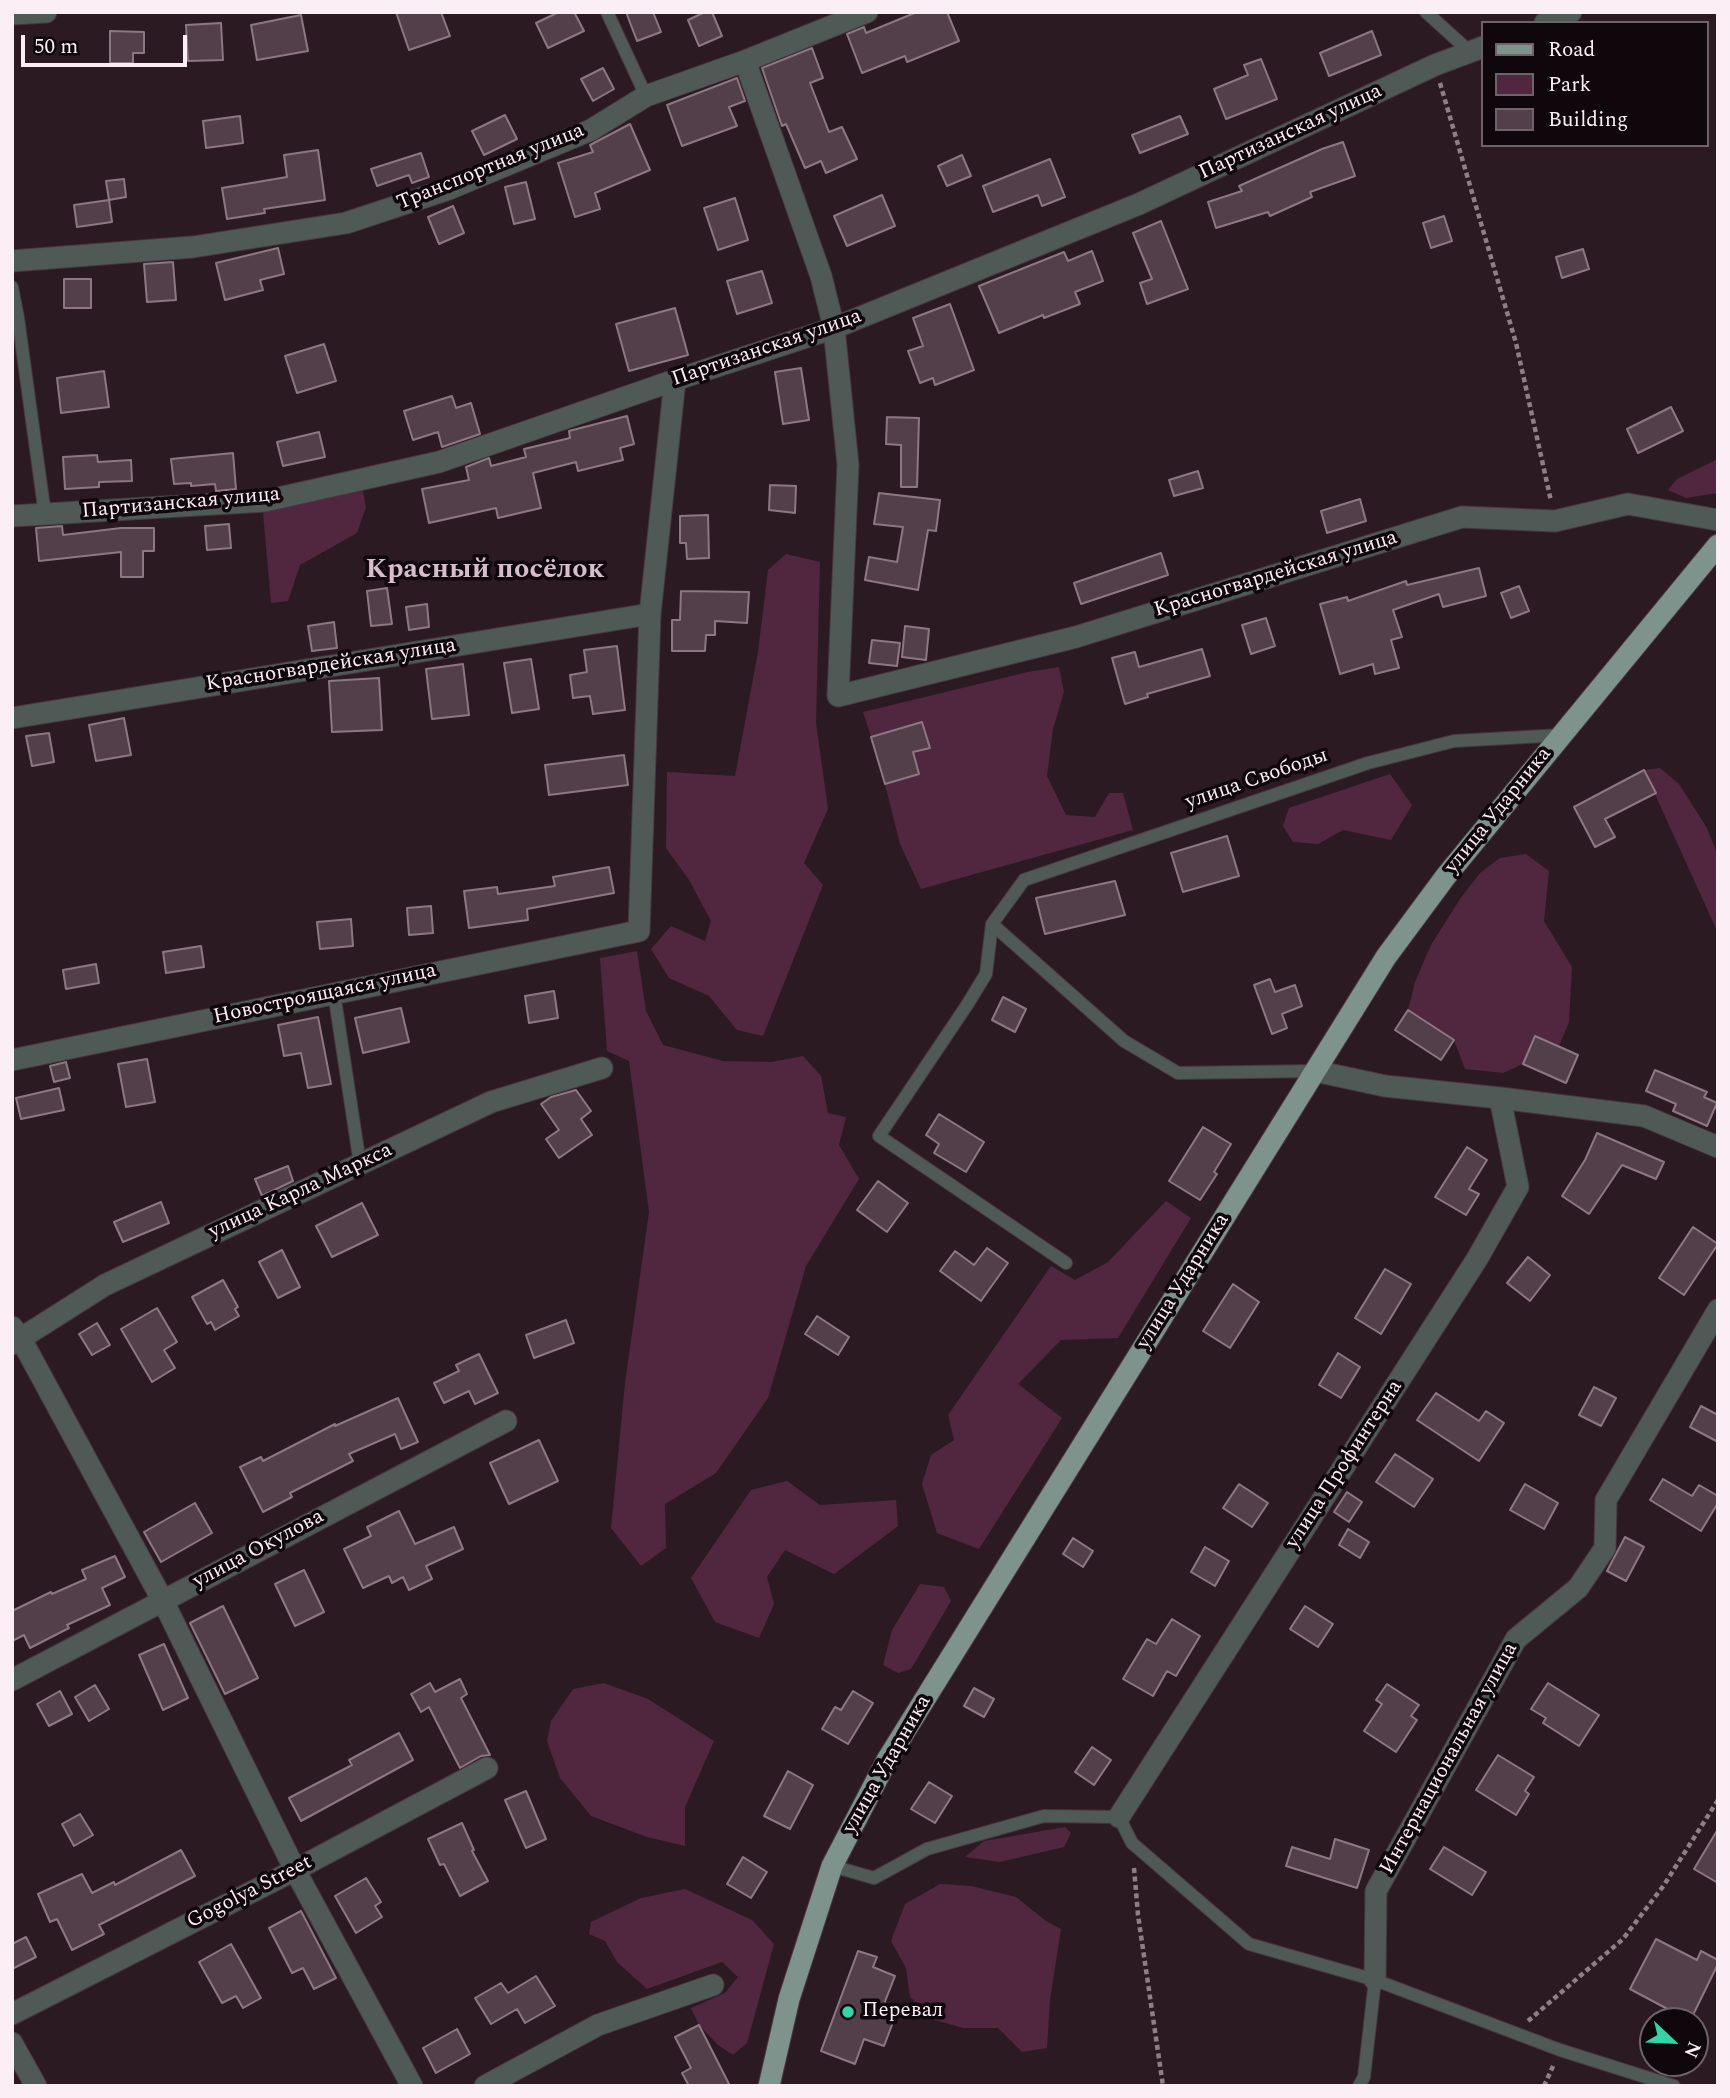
<!DOCTYPE html>
<meta charset="utf-8">
<style>
body{margin:0}
#map{position:relative;width:1730px;height:2098px;overflow:hidden;background:#2c1a23;font-family:Spectral,serif}
canvas{display:block}
.frame{position:absolute;inset:0;border:14px solid #fbeef5;pointer-events:none}
.legend{position:absolute;left:1481px;top:21px;width:228px;height:126px;box-sizing:border-box;background:#0f070b;border:2px solid #6d6369;margin:0;padding:9px 12px;list-style:none;font-size:21px;color:#fbeef5}
.legend li{display:flex;align-items:center;gap:14px;height:35px}
.legend b{width:35px;border:2px solid #6d6369}
.north{position:absolute;left:1639px;top:2007px;width:70px;height:70px;box-sizing:border-box;background:#0f070b;border:2px solid #6d6369;border-radius:50%;rotate:113deg;font-size:19px;font-weight:700;line-height:28px;text-align:center;color:#fbeef5}
.north::after{content:'';display:block;margin:auto;width:24px;height:32px;background:#33d4a8;clip-path:polygon(50% 0,100% 100%,50% 72%,0 100%)}
.scale{position:absolute;left:21px;top:35px;width:166px;height:32px;box-sizing:border-box;border:4px solid #fbeef5;border-top:0;padding-left:9px;font-size:21px;line-height:24px;white-space:nowrap;color:#fbeef5;-webkit-text-stroke:5px #0f070b;paint-order:stroke}
</style>
<div id="map">
<canvas width="1730" height="2098"></canvas>
<div class="frame"></div>
<ul class="legend">
<li><b style="height:9px;background:#7e938b"></b>Road</li>
<li><b style="height:19px;background:#50273f"></b>Park</li>
<li><b style="height:19px;background:#533f49"></b>Building</li>
</ul>
<div class="north">N</div>
<div class="scale">50 m</div>
</div>
<script>
const c = document.querySelector('canvas').getContext('2d');
c.lineJoin = 'round';
function fill(path, color) { c.fillStyle = color; c.fill(path, 'evenodd'); }
const toPath = rows => new Path2D(rows.map(r => 'M' + r).join(''));
function trace(path, color, width, dash) { c.strokeStyle = color; c.lineWidth = width; c.lineCap = dash ? 'butt' : 'round'; c.setLineDash(dash || []); c.stroke(path); }
function write(font, color, halo, rows, align = 'center') {
  c.font = font + ' Spectral,serif'; c.lineWidth = 7; c.setLineDash([]); c.textBaseline = 'middle'; c.strokeStyle = halo; c.fillStyle = color; for (const [text, x, y, turn = 0] of rows) {
    c.save(); c.translate(x, y); c.rotate((+turn || 0) * Math.PI / 180); c.textAlign = isNaN(turn) ? turn : align; if (halo) c.strokeText(text, 0, 0); c.fillText(text, 0, 0); c.restore();
  }
}
const green = toPath([
 [1718,459,1718,493,1686,498,1668,490,1677,479],
 [362,486,366,507,357,533,300,565,288,601,271,603,263,513],
 [786,554,820,562,816,723,828,809,804,863,823,885,763,1036,737,1030,709,996,669,978,651,949,671,926,705,941,711,921,689,880,666,848,667,772,735,776,758,652,768,570],
 [1059,667,1064,692,1053,729,1047,776,1066,815,1095,817,1109,793,1123,793,1133,830,921,889,900,844,885,784,919,774,913,752,930,747,922,722,871,737,863,712,1028,672],
 [1660,768,1679,784,1707,828,1718,856,1718,933,1644,770],
 [1390,774,1412,805,1391,840,1343,830,1318,844,1293,842,1283,826,1289,808],
 [1526,854,1549,871,1544,921,1572,967,1569,1022,1559,1046,1536,1036,1523,1064,1503,1073,1465,1069,1454,1040,1408,1010,1415,982,1431,945,1460,899,1480,873,1500,858],
 [637,951,646,1011,663,1045,723,1061,772,1062,803,1056,821,1076,828,1113,846,1117,839,1145,859,1179,806,1266,768,1398,716,1473,665,1504,666,1548,641,1566,611,1528,625,1383,649,1212,629,1061,607,1051,600,958],
 [1166,1201,1191,1218,1118,1338,1061,1340,1018,1384,1062,1418,979,1549,937,1533,922,1484,931,1455,954,1440,948,1415,1051,1266,1075,1280,1108,1262],
 [787,1481,820,1505,896,1500,898,1526,834,1574,785,1550,767,1577,774,1604,759,1638,715,1622,691,1578,751,1490],
 [920,1584,944,1587,951,1601,911,1669,898,1673,883,1665,892,1630],
 [604,1683,648,1699,714,1741,685,1807,685,1846,647,1837,591,1816,560,1778,547,1741,551,1721,573,1689],
 [1065,1827,1071,1833,1064,1847,1000,1862,965,1857,984,1841],
 [940,1884,971,1886,1016,1897,1046,1921,1061,1929,1050,2000,1047,2048,1022,2052,998,2028,963,2028,935,2020,910,1997,906,1968,891,1941,905,1904],
 [685,1889,752,1920,774,1944,747,2043,733,2055,718,2045,699,2025,691,2008,725,1993,738,1977,722,1962,647,1989,617,1962,605,1941,589,1934,591,1922,641,1898]
]);
const building = toPath([
 [396,12,441,12,450,36,409,50,396,12],
 [559,12,574,12,584,31,548,48,536,23,559,12],
 [626,12,653,12,661,32,637,41,626,12],
 [705,12,712,12,722,36,699,46,688,20,705,12],
 [917,12,947,12,959,41,907,62,905,56,862,73,847,34,864,27,866,33,917,12],
 [301,15,308,51,257,60,251,25,301,15],
 [221,23,223,60,188,61,186,25,221,23],
 [110,31,144,32,144,53,133,53,133,63,110,63,110,31],
 [1372,31,1381,55,1329,76,1320,53,1372,31],
 [812,48,823,78,810,83,829,132,842,127,857,159,826,173,821,161,805,168,786,124,782,126,762,68,812,48],
 [1261,59,1277,99,1226,119,1214,89,1248,75,1244,65,1261,59],
 [603,68,614,89,593,101,581,79,603,68],
 [737,78,745,101,729,107,737,126,682,146,667,105,737,78],
 [505,115,517,139,484,155,472,131,505,115],
 [240,116,243,143,206,148,203,121,240,116],
 [1180,116,1188,134,1140,153,1132,135,1180,116],
 [630,124,650,170,595,193,600,209,575,217,558,163,593,152,590,145,630,124],
 [1343,142,1355,176,1310,192,1312,197,1270,216,1268,212,1216,228,1208,202,1242,191,1239,186,1322,149,1343,142],
 [318,150,325,200,264,209,265,213,227,219,222,188,287,177,284,155,318,150],
 [421,153,429,177,412,183,409,175,377,186,371,169,421,153],
 [962,155,971,176,947,186,938,166,962,155],
 [1050,159,1065,197,1042,206,1038,195,993,212,983,186,1050,159],
 [124,179,126,197,109,200,106,181,124,179],
 [526,182,535,219,514,224,505,187,526,182],
 [882,195,895,226,847,246,834,216,882,195],
 [735,198,748,240,718,250,704,208,735,198],
 [109,200,112,222,77,227,74,205,109,200],
 [453,206,464,233,439,244,428,217,453,206],
 [1444,216,1452,241,1431,248,1423,223,1444,216],
 [1161,221,1188,289,1147,304,1140,283,1152,279,1133,233,1161,221],
 [278,248,284,274,260,280,263,290,225,300,216,263,278,248],
 [1583,249,1589,269,1562,278,1556,257,1583,249],
 [1092,251,1103,281,1075,292,1080,304,1044,318,1043,315,999,333,979,286,1064,252,1068,261,1092,251],
 [173,262,176,300,147,302,144,264,173,262],
 [762,271,772,303,737,314,727,281,762,271],
 [64,279,91,279,91,308,64,308,64,279],
 [950,304,974,370,935,385,933,378,920,383,908,351,923,346,913,318,950,304],
 [675,308,688,355,629,371,616,324,675,308],
 [324,344,336,381,297,393,285,356,324,344],
 [801,368,809,420,783,424,775,372,801,368],
 [104,371,109,407,61,413,57,378,104,371],
 [452,396,456,408,471,403,480,434,442,447,438,432,413,440,404,411,452,396],
 [1671,407,1683,431,1638,453,1627,429,1671,407],
 [627,416,634,444,620,448,623,460,578,471,576,462,533,473,541,508,498,518,496,508,429,523,422,489,469,480,466,467,489,458,491,466,526,457,524,449,570,438,569,431,627,416],
 [887,417,919,418,917,487,901,487,901,445,886,444,887,417],
 [319,432,325,457,283,466,277,442,319,432],
 [233,453,236,489,216,491,215,484,191,486,191,483,174,484,171,459,233,453],
 [97,455,98,462,131,460,132,481,99,482,99,487,65,489,63,457,97,455],
 [1198,471,1203,488,1174,496,1169,480,1198,471],
 [770,485,796,486,795,513,769,510,770,485],
 [879,493,940,500,936,531,928,530,918,590,865,580,869,557,897,562,903,527,874,524,879,493],
 [1360,499,1366,521,1327,533,1321,511,1360,499],
 [708,515,709,558,687,559,686,543,680,543,680,516,708,515],
 [229,524,231,548,207,550,205,526,229,524],
 [62,526,63,535,121,528,154,528,154,551,143,551,143,577,121,577,121,552,39,561,36,528,62,526],
 [1161,553,1168,575,1081,604,1074,583,1161,553],
 [1479,568,1486,596,1443,607,1439,594,1393,610,1402,637,1391,640,1399,668,1375,674,1373,664,1340,674,1320,604,1347,597,1348,601,1406,581,1407,585,1479,568],
 [1519,586,1529,611,1511,618,1501,593,1519,586],
 [387,588,392,624,371,626,367,591,387,588],
 [681,591,749,592,747,623,715,621,715,635,706,635,705,651,672,651,672,620,680,620,681,591],
 [427,604,429,627,409,630,406,607,427,604],
 [1266,618,1275,646,1251,654,1242,625,1266,618],
 [334,622,337,648,312,651,308,626,334,622],
 [905,626,929,629,926,660,902,657,905,626],
 [872,640,900,643,897,666,869,663,872,640],
 [617,646,625,710,593,714,590,696,573,698,570,675,587,672,584,650,617,646],
 [1202,649,1210,676,1147,694,1148,697,1125,704,1112,658,1135,652,1139,667,1202,649],
 [531,659,539,709,512,713,504,663,531,659],
 [463,664,469,715,432,719,426,669,463,664],
 [379,678,382,730,332,732,329,681,379,678],
 [124,718,131,755,96,761,89,725,124,718],
 [922,722,930,748,913,752,919,774,885,784,871,737,922,722],
 [49,733,54,762,32,766,26,736,49,733],
 [624,755,628,785,549,795,545,765,624,755],
 [1644,770,1656,793,1605,819,1615,837,1595,847,1574,807,1644,770],
 [1227,836,1239,876,1183,892,1171,853,1227,836],
 [609,867,614,893,527,909,528,920,469,928,464,891,497,887,498,894,555,886,553,877,609,867],
 [1115,881,1125,915,1045,934,1036,898,1115,881],
 [431,906,433,933,409,935,407,908,431,906],
 [351,919,353,946,320,949,317,922,351,919],
 [201,946,204,967,166,973,163,952,201,946],
 [96,964,99,983,66,989,63,970,96,964],
 [1270,979,1275,992,1295,985,1302,1006,1282,1014,1287,1028,1272,1034,1254,985,1270,979],
 [554,991,558,1018,529,1023,525,996,554,991],
 [1003,997,1026,1009,1015,1032,992,1020,1003,997],
 [401,1008,409,1042,363,1053,355,1018,401,1008],
 [1408,1010,1454,1040,1441,1060,1395,1030,1408,1010],
 [318,1017,331,1084,308,1088,301,1053,284,1056,278,1025,318,1017],
 [1535,1036,1578,1055,1566,1083,1523,1064,1535,1036],
 [147,1059,155,1102,126,1107,118,1064,147,1059],
 [66,1062,70,1078,54,1082,50,1066,66,1062],
 [1655,1070,1707,1092,1704,1097,1717,1103,1707,1126,1673,1111,1676,1104,1646,1091,1655,1070],
 [59,1088,64,1110,21,1119,16,1098,59,1088],
 [576,1090,591,1111,581,1119,592,1135,559,1158,546,1139,559,1130,541,1104,551,1097,576,1090],
 [939,1114,984,1142,966,1172,934,1153,939,1144,926,1135,939,1114],
 [1203,1127,1231,1144,1214,1172,1217,1174,1200,1200,1169,1181,1203,1127],
 [1597,1133,1664,1162,1656,1179,1622,1165,1589,1214,1562,1196,1585,1160,1597,1133],
 [1467,1147,1487,1160,1469,1189,1479,1194,1466,1215,1435,1197,1467,1147],
 [288,1166,293,1181,262,1196,255,1179,288,1166],
 [878,1181,908,1203,887,1232,857,1210,878,1181],
 [161,1202,169,1223,123,1242,114,1222,161,1202],
 [362,1203,378,1235,332,1257,316,1226,362,1203],
 [1693,1227,1718,1244,1684,1295,1659,1278,1693,1227],
 [987,1248,1008,1263,981,1301,940,1271,955,1251,974,1265,987,1248],
 [282,1250,300,1287,278,1298,259,1262,282,1250],
 [1528,1257,1550,1275,1530,1301,1507,1283,1528,1257],
 [1385,1269,1411,1284,1381,1334,1355,1318,1385,1269],
 [223,1280,238,1307,235,1309,239,1316,215,1330,211,1322,207,1324,192,1297,223,1280],
 [1233,1284,1259,1302,1230,1348,1203,1331,1233,1284],
 [157,1308,177,1342,164,1350,175,1368,152,1382,121,1329,157,1308],
 [817,1316,849,1337,838,1355,805,1334,817,1316],
 [566,1320,574,1343,534,1358,526,1335,566,1320],
 [97,1323,110,1345,92,1355,79,1334,97,1323],
 [1338,1353,1360,1367,1341,1398,1319,1385,1338,1353],
 [479,1354,498,1393,475,1404,469,1391,444,1403,434,1383,459,1371,456,1365,479,1354],
 [1594,1387,1616,1398,1601,1426,1579,1415,1594,1387],
 [1436,1393,1479,1421,1486,1411,1504,1423,1479,1461,1417,1420,1436,1393],
 [398,1398,418,1442,401,1449,395,1434,349,1454,353,1461,290,1493,292,1497,263,1512,240,1467,261,1457,263,1461,335,1424,335,1426,398,1398],
 [1701,1406,1718,1415,1718,1442,1690,1427,1701,1406],
 [539,1440,558,1481,509,1504,490,1463,539,1440],
 [1395,1454,1433,1479,1414,1507,1376,1482,1395,1454],
 [1663,1479,1692,1496,1699,1485,1718,1496,1718,1503,1701,1531,1650,1500,1663,1479],
 [1239,1484,1268,1503,1252,1527,1223,1508,1239,1484],
 [1525,1484,1558,1503,1544,1529,1510,1510,1525,1484],
 [1347,1492,1362,1502,1349,1522,1334,1512,1347,1492],
 [195,1503,212,1533,161,1562,144,1532,195,1503],
 [399,1511,415,1544,454,1527,463,1549,426,1566,432,1579,409,1590,403,1577,392,1583,389,1576,363,1588,344,1549,371,1536,367,1527,399,1511],
 [1348,1529,1369,1542,1360,1558,1339,1545,1348,1529],
 [1625,1537,1644,1547,1626,1581,1607,1571,1625,1537],
 [1073,1538,1093,1551,1083,1567,1063,1554,1073,1538],
 [1205,1547,1229,1561,1215,1586,1191,1572,1205,1547],
 [115,1556,125,1577,102,1588,110,1605,67,1625,69,1628,30,1648,24,1635,12,1641,12,1611,51,1592,52,1594,86,1579,82,1570,115,1556],
 [304,1570,324,1612,295,1626,275,1584,304,1570],
 [223,1606,258,1678,225,1694,190,1623,223,1606],
 [1305,1606,1333,1624,1318,1647,1290,1629,1305,1606],
 [1172,1619,1200,1636,1176,1676,1167,1671,1153,1696,1123,1679,1147,1639,1156,1644,1172,1619],
 [164,1644,188,1698,163,1710,139,1655,164,1644],
 [460,1679,467,1694,461,1698,490,1755,481,1756,460,1768,429,1707,421,1712,411,1694,430,1683,435,1692,460,1679],
 [1548,1683,1599,1715,1579,1746,1543,1723,1546,1718,1531,1709,1548,1683],
 [1387,1684,1419,1705,1411,1716,1417,1720,1396,1752,1364,1731,1382,1704,1376,1700,1387,1684],
 [95,1685,109,1709,89,1721,75,1697,95,1685],
 [974,1688,994,1699,984,1717,964,1706,974,1688],
 [60,1691,72,1714,49,1726,37,1704,60,1691],
 [853,1691,873,1703,848,1744,822,1729,835,1707,841,1710,853,1691],
 [399,1733,413,1760,301,1821,289,1798,352,1765,349,1760,399,1733],
 [1092,1747,1111,1760,1094,1785,1075,1772,1092,1747],
 [1498,1755,1534,1777,1525,1791,1529,1794,1516,1815,1476,1790,1498,1755],
 [788,1771,813,1785,790,1829,764,1816,788,1771],
 [929,1782,952,1796,935,1823,911,1809,929,1782],
 [526,1791,546,1839,526,1848,505,1800,526,1791],
 [80,1814,93,1835,74,1846,62,1824,80,1814],
 [462,1823,474,1850,472,1851,488,1881,460,1896,444,1864,440,1865,428,1839,462,1823],
 [1718,1829,1718,1883,1694,1869,1718,1829],
 [1335,1839,1369,1850,1357,1888,1286,1866,1292,1847,1330,1859,1335,1839],
 [1444,1847,1486,1872,1472,1895,1430,1869,1444,1847],
 [181,1850,195,1876,99,1925,104,1934,72,1950,57,1919,50,1922,38,1894,82,1874,92,1893,114,1882,115,1885,181,1850],
 [743,1857,767,1872,751,1898,727,1884,743,1857],
 [366,1878,381,1902,375,1906,382,1917,356,1933,335,1896,366,1878],
 [301,1911,336,1978,314,1989,303,1968,292,1973,269,1928,301,1911],
 [26,1937,36,1957,12,1969,12,1944,26,1937],
 [1656,1939,1697,1960,1701,1951,1718,1960,1718,1964,1690,2021,1630,1989,1656,1939],
 [231,1944,261,1998,243,2008,236,1996,222,2003,199,1962,231,1944],
 [858,1951,877,1957,873,1967,895,1976,884,2004,898,2009,884,2046,864,2039,855,2064,821,2051,858,1951],
 [536,1976,555,2006,525,2023,517,2009,491,2024,475,1998,501,1983,508,1993,536,1976],
 [699,2025,730,2086,689,2086,682,2073,691,2068,675,2037,699,2025],
 [457,2029,470,2054,436,2073,423,2048,457,2029]
]);
const path = toPath([
 [1440,83,1516,343,1551,501],
 [1134,1868,1138,1915,1163,2086],
 [1528,2021,1623,1939,1664,1885,1718,1800],
 [1544,2086,1554,2064]
]);
const lane = toPath([
 [607,12,646,96],
 [1426,12,1470,52],
 [12,287,18,318,45,515],
 [992,924,986,974,967,1005,879,1136,1066,1263],
 [334,993,360,1164],
 [1315,1071,1178,1073,1124,1041,992,924,1024,880,1368,763,1454,741,1562,735],
 [832,1866,874,1878,927,1849,1044,1816,1119,1817,1132,1843,1249,1944,1375,1980,1560,2050,1674,2086],
 [1359,2086,1364,2077,1375,1980]
]);
const street = toPath([
 [12,14,46,12],
 [1545,23,1571,12],
 [745,61,821,276,834,328,848,465,838,696,1076,637,1462,517,1555,521,1628,504,1718,520],
 [12,261,193,247,346,223,449,189,591,130,646,96,745,61,867,12],
 [12,516,265,501,439,462,675,380,834,328,1139,204,1435,65,1483,47],
 [12,718,650,614],
 [12,1060,639,931,650,614,675,380],
 [1315,1071,1385,1086,1500,1098,1644,1116,1718,1147],
 [12,1327,21,1339,163,1601,295,1870,412,2086],
 [12,1344,105,1285,491,1102,602,1068],
 [12,1680,506,1421],
 [1119,1817,1477,1259,1518,1187,1500,1098],
 [1375,1980,1376,1891,1516,1639,1578,1588,1605,1548,1606,1500,1718,1310],
 [12,2014,295,1870,487,1768],
 [12,2043,36,2086],
 [485,2086,598,2025,713,1985]
]);
const primary = toPath([
 [769,2086,789,1999,832,1866,887,1760,1386,957,1446,876,1718,545]
]);
const markers = [
 [848,2012,7,"#33d4a8"]
];
const streetNames = [
 ["Партизанская улица",1291,133,-25],
 ["Транспортная улица",491,168,-22],
 ["Партизанская улица",767,349,-19],
 ["Партизанская улица",181,504,-5],
 ["Красногвардейская улица",1276,575,-17],
 ["Красногвардейская улица",331,666,-9],
 ["улица Свободы",1257,780,-19],
 ["улица Ударника",1499,811,-51],
 ["Новостроящаяся улица",325,995,-12],
 ["улица Карла Маркса",301,1192,-25],
 ["улица Ударника",1184,1282,-58],
 ["улица Профинтерна",1345,1465,-57],
 ["улица Окулова",259,1550,-28],
 ["Интернациональная улица",1450,1759,-61],
 ["улица Ударника",888,1765,-60],
 ["Gogolya Street",250,1893,-27]
];
const poiNames = [
 ["Перевал",862,2012]
];
const districtNames = [
 ["Красный посёлок",485,572]
];
fill(green, '#50273f');
fill(building, '#533f49');
trace(building, '#8d7782', 2);
trace(lane, '#493840', 14);
trace(street, '#493840', 23);
trace(primary, '#493840', 23);
trace(path, '#8e7f87', 4.5, [5, 3.5]);
trace(lane, '#4f5a56', 12);
trace(street, '#4f5a56', 21);
trace(primary, '#7e938b', 21);
for (const [x, y, r, color] of markers) { const dot = new Path2D(); dot.arc(x, y, r, 0, 2 * Math.PI); c.fillStyle = color; c.fill(dot); trace(dot, '#0f070b', 2.5); }
write('21px', '#fbeef5', '#0f070b', streetNames);
write('21px', '#fbeef5', '#0f070b', poiNames, 'left');
write('bold 28px', '#d6bdc9', '#0f070b', districtNames);
</script>
